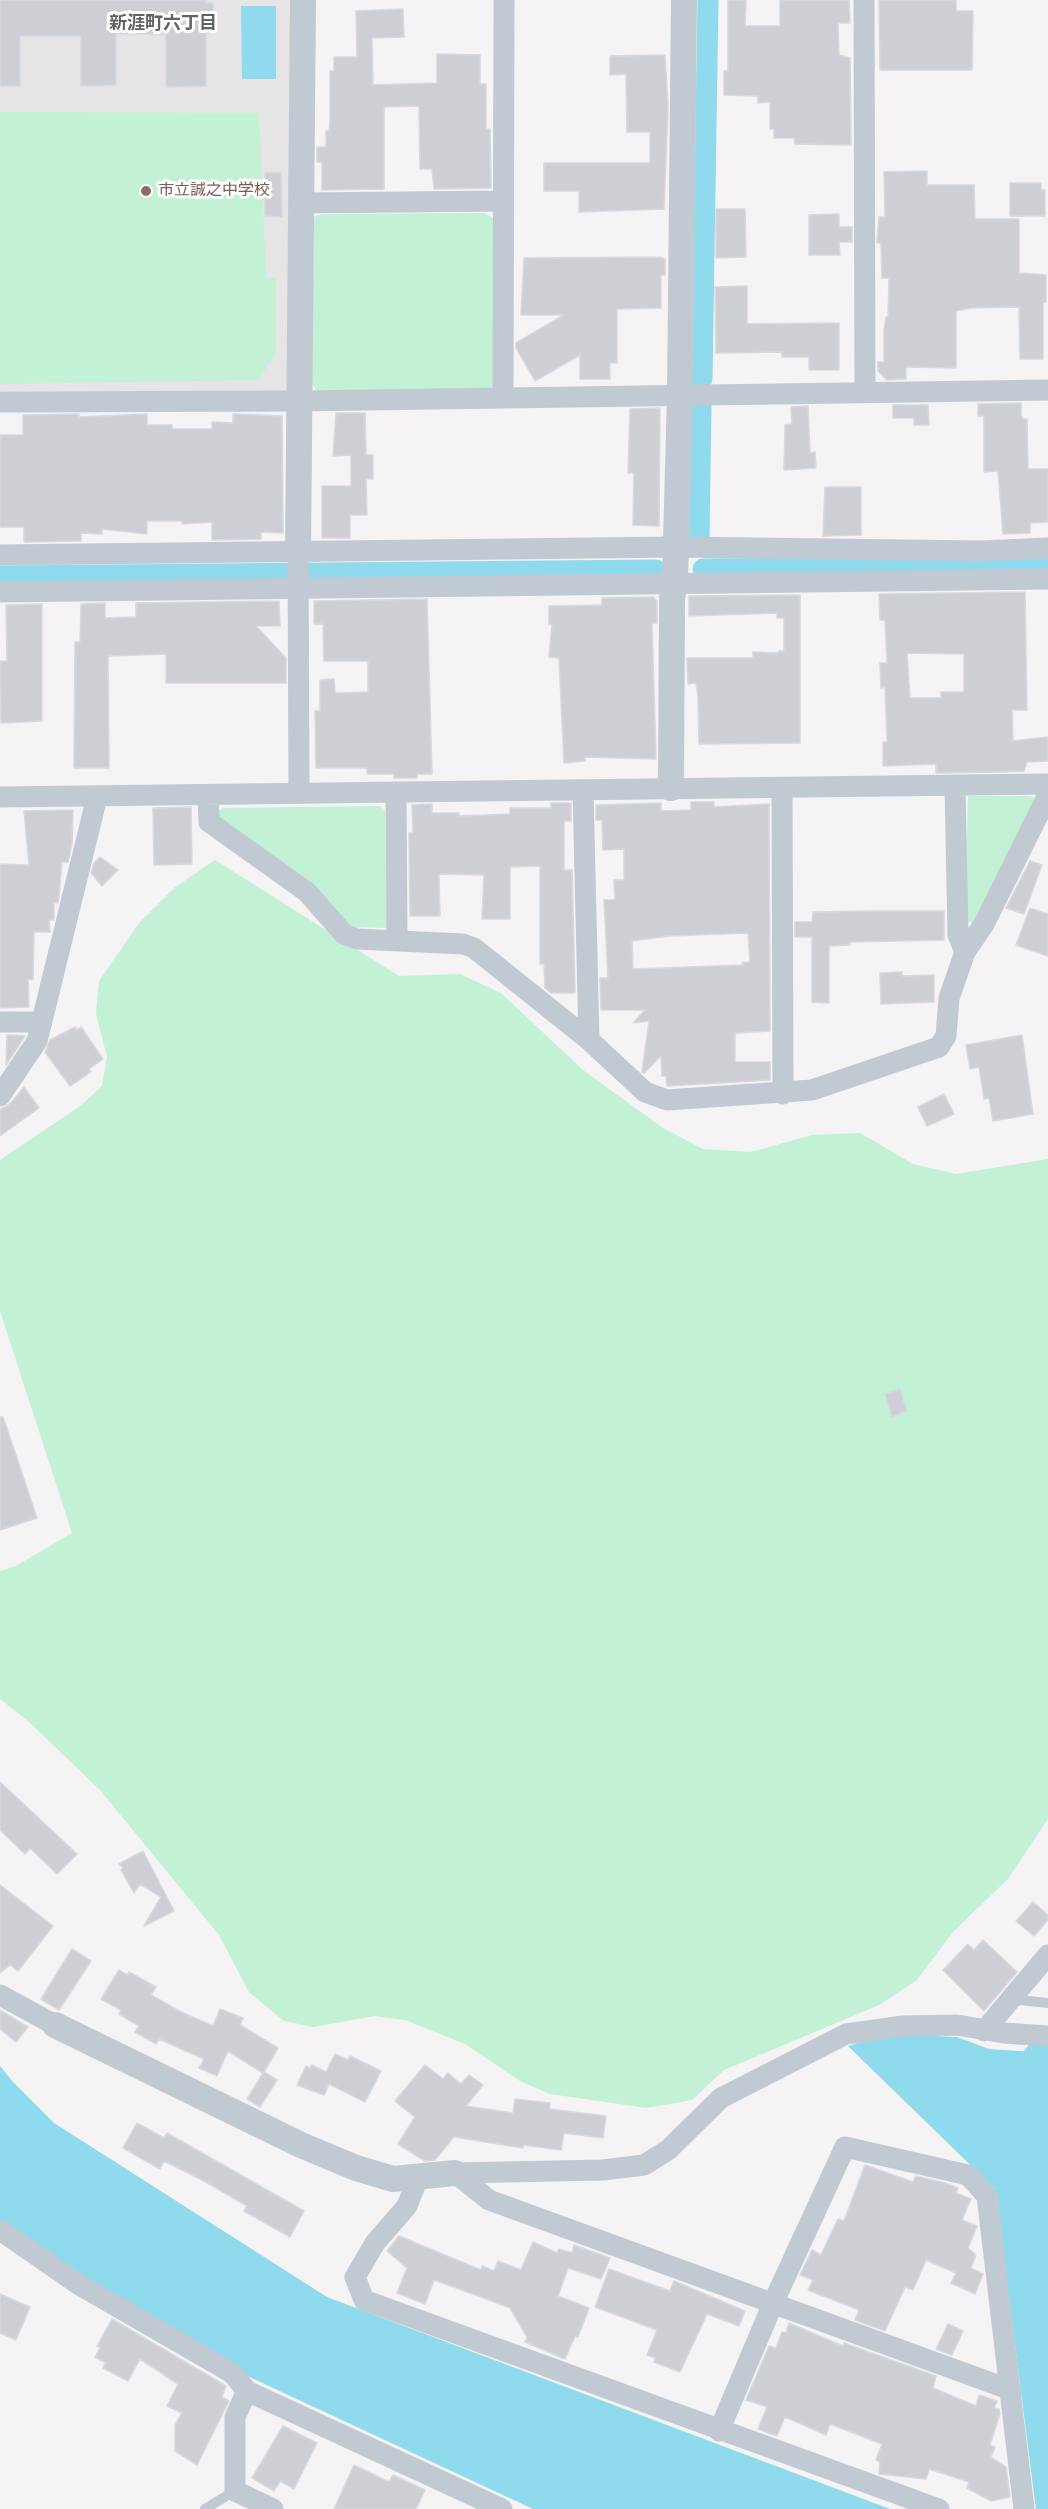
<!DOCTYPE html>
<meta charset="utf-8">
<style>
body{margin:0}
canvas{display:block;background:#f5f3f3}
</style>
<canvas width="1048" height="2509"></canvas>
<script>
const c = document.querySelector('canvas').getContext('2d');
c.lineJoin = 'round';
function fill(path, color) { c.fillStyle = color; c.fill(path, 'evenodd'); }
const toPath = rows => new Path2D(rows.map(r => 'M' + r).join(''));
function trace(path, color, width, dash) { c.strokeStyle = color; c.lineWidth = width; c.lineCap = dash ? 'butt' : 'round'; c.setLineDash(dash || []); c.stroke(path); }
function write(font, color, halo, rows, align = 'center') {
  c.font = font + ' "DM Sans","Noto Sans JP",sans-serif'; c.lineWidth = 6; c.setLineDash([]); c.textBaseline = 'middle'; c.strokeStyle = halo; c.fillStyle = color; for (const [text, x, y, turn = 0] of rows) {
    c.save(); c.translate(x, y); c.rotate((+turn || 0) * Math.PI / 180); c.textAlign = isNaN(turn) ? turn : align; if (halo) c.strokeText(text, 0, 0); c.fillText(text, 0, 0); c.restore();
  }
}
const education = toPath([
 [0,0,292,0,293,382,286,391,0,391]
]);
const green = toPath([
 [0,112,259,113,266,277,276,278,276,354,258,380,0,384],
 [484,213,496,220,495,385,490,390,316,390,312,384,312,224,315,216,323,214],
 [968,796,1030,796,1035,798,1036,804,976,924,965,921],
 [379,806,385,810,387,928,352,927,310,881,220,818,217,812,223,808],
 [215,860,399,976,460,974,501,993,583,1070,663,1128,703,1149,751,1152,812,1135,860,1133,913,1164,956,1174,1048,1159,1048,1819,1008,1879,953,1932,917,1980,879,2005,724,2070,692,2100,647,2108,550,2094,520,2081,465,2044,405,2020,374,2016,314,2027,284,2021,249,1992,219,1935,100,1790,28,1721,0,1699,0,1571,16,1566,72,1533,0,1311,0,1160,79,1107,102,1086,107,1057,96,1014,99,981,139,923,174,888]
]);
const water = toPath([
 [276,6,276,79,242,79,241,6],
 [889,2034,957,2037,989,2049,1048,2053,1048,2509,1036,2509,995,2189,848,2046],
 [0,2066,13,2082,54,2123,327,2297,890,2509,533,2509,243,2374,69,2270,0,2223]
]);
const canal = toPath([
 [702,379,708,0],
 [699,539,701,406],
 [703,569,1048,566],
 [0,576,656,570],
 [1022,2076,1021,2071,1048,2038]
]);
const building = toPath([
 [0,0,206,0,206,3,213,3,214,21,206,22,206,86,166,87,166,34,116,34,116,85,81,86,81,36,20,36,20,86,0,86,0,0],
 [728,0,746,0,745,26,780,26,780,0,849,0,850,23,838,23,839,55,850,58,851,145,795,144,794,138,774,138,774,129,770,129,770,102,758,103,758,96,724,95,724,71,728,71,728,0],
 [879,0,956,0,956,11,973,11,972,70,880,70,879,0],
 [403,9,404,37,372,38,373,85,437,83,437,54,480,55,480,84,486,84,486,129,490,129,491,188,434,189,432,169,420,169,419,106,384,107,384,189,322,190,322,162,317,162,317,147,326,147,326,131,329,131,330,122,330,71,334,71,334,57,357,57,356,11,403,9],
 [665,55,668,108,664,209,579,212,579,191,544,191,544,163,650,163,650,132,627,132,626,74,610,75,610,56,665,55],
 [927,171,927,185,974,185,975,219,1019,219,1019,273,1046,275,1046,302,1043,303,1043,359,1020,359,1019,307,971,308,956,311,956,368,906,367,906,379,887,380,878,371,878,362,884,362,884,329,886,317,888,317,889,278,882,278,881,244,877,242,879,217,885,217,884,172,927,171],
 [281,172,282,217,265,216,265,173,281,172],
 [1010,183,1041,183,1041,190,1045,190,1045,216,1010,216,1010,183],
 [716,209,745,209,746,257,716,258,716,209],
 [839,214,839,227,852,227,852,242,839,242,840,255,809,255,809,215,839,214],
 [660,257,665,259,665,275,661,275,661,308,617,309,617,363,610,363,610,379,580,379,580,355,535,381,516,348,516,343,564,315,521,315,524,258,660,257],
 [747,286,747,324,839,323,839,370,809,370,809,357,782,357,782,352,716,353,715,287,747,286],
 [1021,403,1021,415,1023,419,1027,419,1028,469,1048,469,1048,522,1030,523,1030,533,1003,534,998,471,984,472,984,416,978,416,978,404,1021,403],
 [893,405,928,405,929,425,914,425,914,418,893,418,893,405],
 [808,406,810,453,815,452,816,468,784,470,785,425,792,424,791,407,808,406],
 [660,408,659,526,633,525,634,473,628,473,630,409,660,408],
 [336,413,365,413,366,455,373,455,373,479,366,479,367,515,350,515,350,538,322,538,322,486,351,486,351,455,333,456,336,413],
 [79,414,79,417,147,414,147,425,172,425,172,429,212,429,212,422,233,423,233,414,282,416,283,533,261,532,261,539,212,540,212,522,182,524,182,521,147,521,147,534,102,529,102,534,81,533,81,541,24,542,24,527,0,527,0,435,23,435,23,415,79,414],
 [825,487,861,487,861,535,823,536,825,487],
 [1025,592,1027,710,1012,710,1013,741,1048,737,1048,761,1027,762,1024,771,1001,772,936,773,936,764,883,766,883,742,887,742,885,687,881,688,880,663,887,663,885,620,880,620,879,594,1025,592],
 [907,653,964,654,964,692,941,692,941,698,910,698,907,653],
 [800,595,800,743,699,744,698,697,696,683,688,684,687,658,753,658,753,652,779,653,779,651,784,651,784,618,777,618,777,613,689,616,689,596,800,595],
 [653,597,657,601,657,623,652,623,656,759,585,757,585,761,564,763,559,658,549,657,552,624,549,624,549,606,602,605,602,598,653,597],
 [427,599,432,774,417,774,417,778,394,778,394,774,367,774,367,768,316,768,315,711,320,711,320,680,334,679,335,693,368,692,368,661,324,661,323,624,314,624,314,601,427,599],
 [279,601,280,626,256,626,286,658,286,683,166,683,166,654,108,656,109,768,74,768,75,642,80,642,81,604,105,603,105,618,136,617,136,603,279,601],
 [42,604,42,721,1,723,0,661,7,661,6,605,42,604],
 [691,802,714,802,714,807,769,804,770,1031,735,1033,735,1062,770,1062,770,1080,667,1086,666,1076,662,1076,661,1056,644,1073,642,1072,649,1021,633,1023,645,1010,601,1010,600,978,608,978,604,900,615,900,614,880,624,880,624,849,603,850,602,820,596,820,596,805,661,803,661,811,691,810,691,802],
 [748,933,750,962,742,963,743,965,633,969,632,941,669,936,748,933],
 [551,803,571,803,571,821,564,821,564,870,572,870,575,993,551,993,545,988,544,964,540,964,540,866,510,867,510,919,482,919,484,875,439,874,440,916,410,916,409,833,413,833,412,805,432,804,432,813,459,813,459,816,510,814,510,808,551,808,551,803],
 [191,807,192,864,154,865,153,808,191,807],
 [73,810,72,843,68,862,62,862,59,896,58,903,54,902,54,920,49,920,50,932,34,932,33,980,28,979,29,1007,0,1008,0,864,29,865,24,811,73,810],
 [100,857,118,870,102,886,91,873,94,863,100,857],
 [1030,861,1042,865,1024,914,1006,908,1030,861],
 [1030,908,1048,914,1048,956,1016,945,1030,908],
 [871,911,944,911,944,940,850,942,850,945,829,946,829,1003,812,1002,812,937,795,937,795,922,812,922,813,912,871,911],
 [902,972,902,976,934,975,934,1002,881,1004,880,973,902,972],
 [75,1027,77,1030,81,1027,103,1059,89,1069,91,1072,70,1086,45,1052,50,1040,75,1027],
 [7,1035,25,1036,6,1065,7,1035],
 [1022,1035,1033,1114,993,1121,989,1098,984,1099,979,1067,970,1069,966,1045,1022,1035],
 [24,1087,39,1108,0,1136,0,1109,10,1104,24,1087],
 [944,1094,954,1114,927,1126,918,1107,944,1094],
 [900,1389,907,1411,892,1417,885,1394,900,1389],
 [0,1417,3,1417,37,1518,0,1530,0,1417],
 [0,1782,77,1854,57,1874,30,1848,25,1854,0,1830,0,1782],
 [143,1851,174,1911,144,1926,161,1897,140,1884,134,1893,121,1870,123,1868,119,1864,143,1851],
 [0,1885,53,1926,18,1971,10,1965,0,1973,0,1885],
 [1033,1902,1048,1915,1048,1920,1034,1936,1016,1921,1033,1902],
 [983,1940,1017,1972,984,2011,943,1970,968,1944,974,1950,983,1940],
 [72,1949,91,1961,59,2010,41,1999,72,1949],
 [119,1970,127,1975,129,1972,156,1987,151,1995,181,2012,213,2026,220,2009,243,2018,240,2025,278,2048,264,2072,277,2080,260,2107,247,2099,263,2073,228,2051,217,2076,199,2068,204,2059,159,2039,156,2044,135,2032,139,2026,119,2014,121,2010,101,1999,119,1970],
 [0,2010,28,2027,16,2042,0,2029,0,2010],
 [335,2054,348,2060,350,2056,381,2071,365,2102,329,2084,324,2095,297,2085,306,2066,310,2068,312,2065,326,2072,335,2054],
 [425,2065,443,2079,448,2073,461,2084,469,2075,483,2085,466,2106,513,2113,515,2099,550,2103,549,2109,606,2116,603,2138,564,2133,561,2150,524,2145,523,2148,454,2137,435,2160,425,2161,398,2144,415,2117,395,2101,425,2065],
 [137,2123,164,2138,167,2133,304,2211,290,2237,244,2211,247,2206,204,2181,164,2161,160,2169,123,2148,137,2123],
 [865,2165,913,2182,916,2176,945,2183,958,2188,956,2193,971,2199,962,2220,977,2226,968,2248,976,2255,971,2268,983,2274,975,2294,951,2283,956,2273,926,2260,913,2290,905,2287,885,2331,855,2320,859,2310,808,2290,813,2280,800,2275,812,2250,821,2255,838,2219,844,2221,865,2165],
 [399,2236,481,2270,482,2266,494,2271,498,2261,521,2270,533,2242,557,2253,559,2249,572,2253,574,2245,610,2258,601,2279,568,2268,558,2296,589,2308,578,2337,575,2336,565,2359,525,2342,527,2337,510,2308,484,2298,434,2280,425,2304,397,2293,407,2268,387,2251,399,2236],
 [609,2269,670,2291,674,2281,745,2311,739,2326,707,2314,680,2372,654,2362,655,2358,647,2355,657,2330,595,2307,609,2269],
 [0,2294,30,2307,16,2340,0,2333,0,2294],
 [112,2319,226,2386,222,2397,229,2401,197,2465,175,2451,175,2425,182,2413,167,2406,178,2384,140,2359,128,2381,103,2368,106,2363,95,2357,100,2348,97,2346,112,2319],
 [789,2323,843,2346,844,2343,936,2376,933,2388,976,2406,979,2395,997,2401,994,2408,999,2409,1000,2414,990,2445,995,2447,991,2457,1006,2467,1010,2497,991,2501,967,2488,969,2482,929,2469,926,2479,879,2474,880,2462,876,2460,882,2444,830,2424,826,2435,785,2417,777,2436,758,2429,767,2407,746,2400,769,2346,776,2348,782,2332,786,2333,789,2323],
 [948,2324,963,2331,952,2355,936,2349,948,2324],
 [283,2426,317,2443,294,2489,280,2481,274,2491,252,2478,283,2426],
 [354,2465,389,2482,393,2475,425,2490,416,2509,334,2509,354,2465]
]);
const service = toPath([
 [1011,1999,1048,2003],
 [205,2509,228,2495]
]);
const minor = toPath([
 [864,0,865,392],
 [303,203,503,201],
 [503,397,504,0],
 [0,402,299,401,1048,390],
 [298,552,299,792],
 [0,555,676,547,981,551,1048,548],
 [0,592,1048,579],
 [955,786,958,935,965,952],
 [782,788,783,1094],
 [583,791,589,1040],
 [396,792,397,941],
 [208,795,209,822,307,892,344,934,357,939,463,944,474,948,589,1040,645,1092,667,1100,812,1090,939,1047,946,1036,949,998,965,952,984,924,1048,795],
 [0,797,1048,784],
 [0,1022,42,1022],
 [0,1096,37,1041,97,797],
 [0,1995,55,2025],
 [984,2031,1048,1955],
 [455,2173,603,2170,644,2165,668,2150,721,2098,846,2034,903,2026,957,2025,1004,2033,1048,2036],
 [455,2173,489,2200,1011,2390],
 [418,2178,407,2206,375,2243,355,2277,364,2300,939,2509],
 [0,2230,81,2286,232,2373,247,2391,502,2509],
 [247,2391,235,2417,235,2491,273,2509],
 [719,2431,774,2301,845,2147,968,2175,987,2196,1024,2509]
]);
const tertiary = toPath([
 [298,552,303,0],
 [671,788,672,599,675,579,680,394,684,0],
 [55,2025,301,2145,356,2168,393,2179,455,2173]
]);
const markers = [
 [146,191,6,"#8d6e63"]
];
const educationNames = [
 ["市立誠之中学校",158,191]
];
const neighbourhoodNames = [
 ["新涯町六丁目",163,24]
];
fill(education, '#e6e4e5');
fill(green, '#c3f1d5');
fill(water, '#90daee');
trace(canal, '#90daee', 21);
fill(building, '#cdcfd5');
trace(building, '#d7d9de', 1.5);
trace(service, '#c1cad2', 10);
trace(minor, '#c1cad2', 21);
trace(tertiary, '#c1cad2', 26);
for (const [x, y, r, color] of markers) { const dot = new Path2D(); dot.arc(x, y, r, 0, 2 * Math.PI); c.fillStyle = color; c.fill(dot); trace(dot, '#fff', 2); }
write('16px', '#785e54', '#fff', educationNames, 'left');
write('bold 18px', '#5f6368', '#fff', neighbourhoodNames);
</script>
